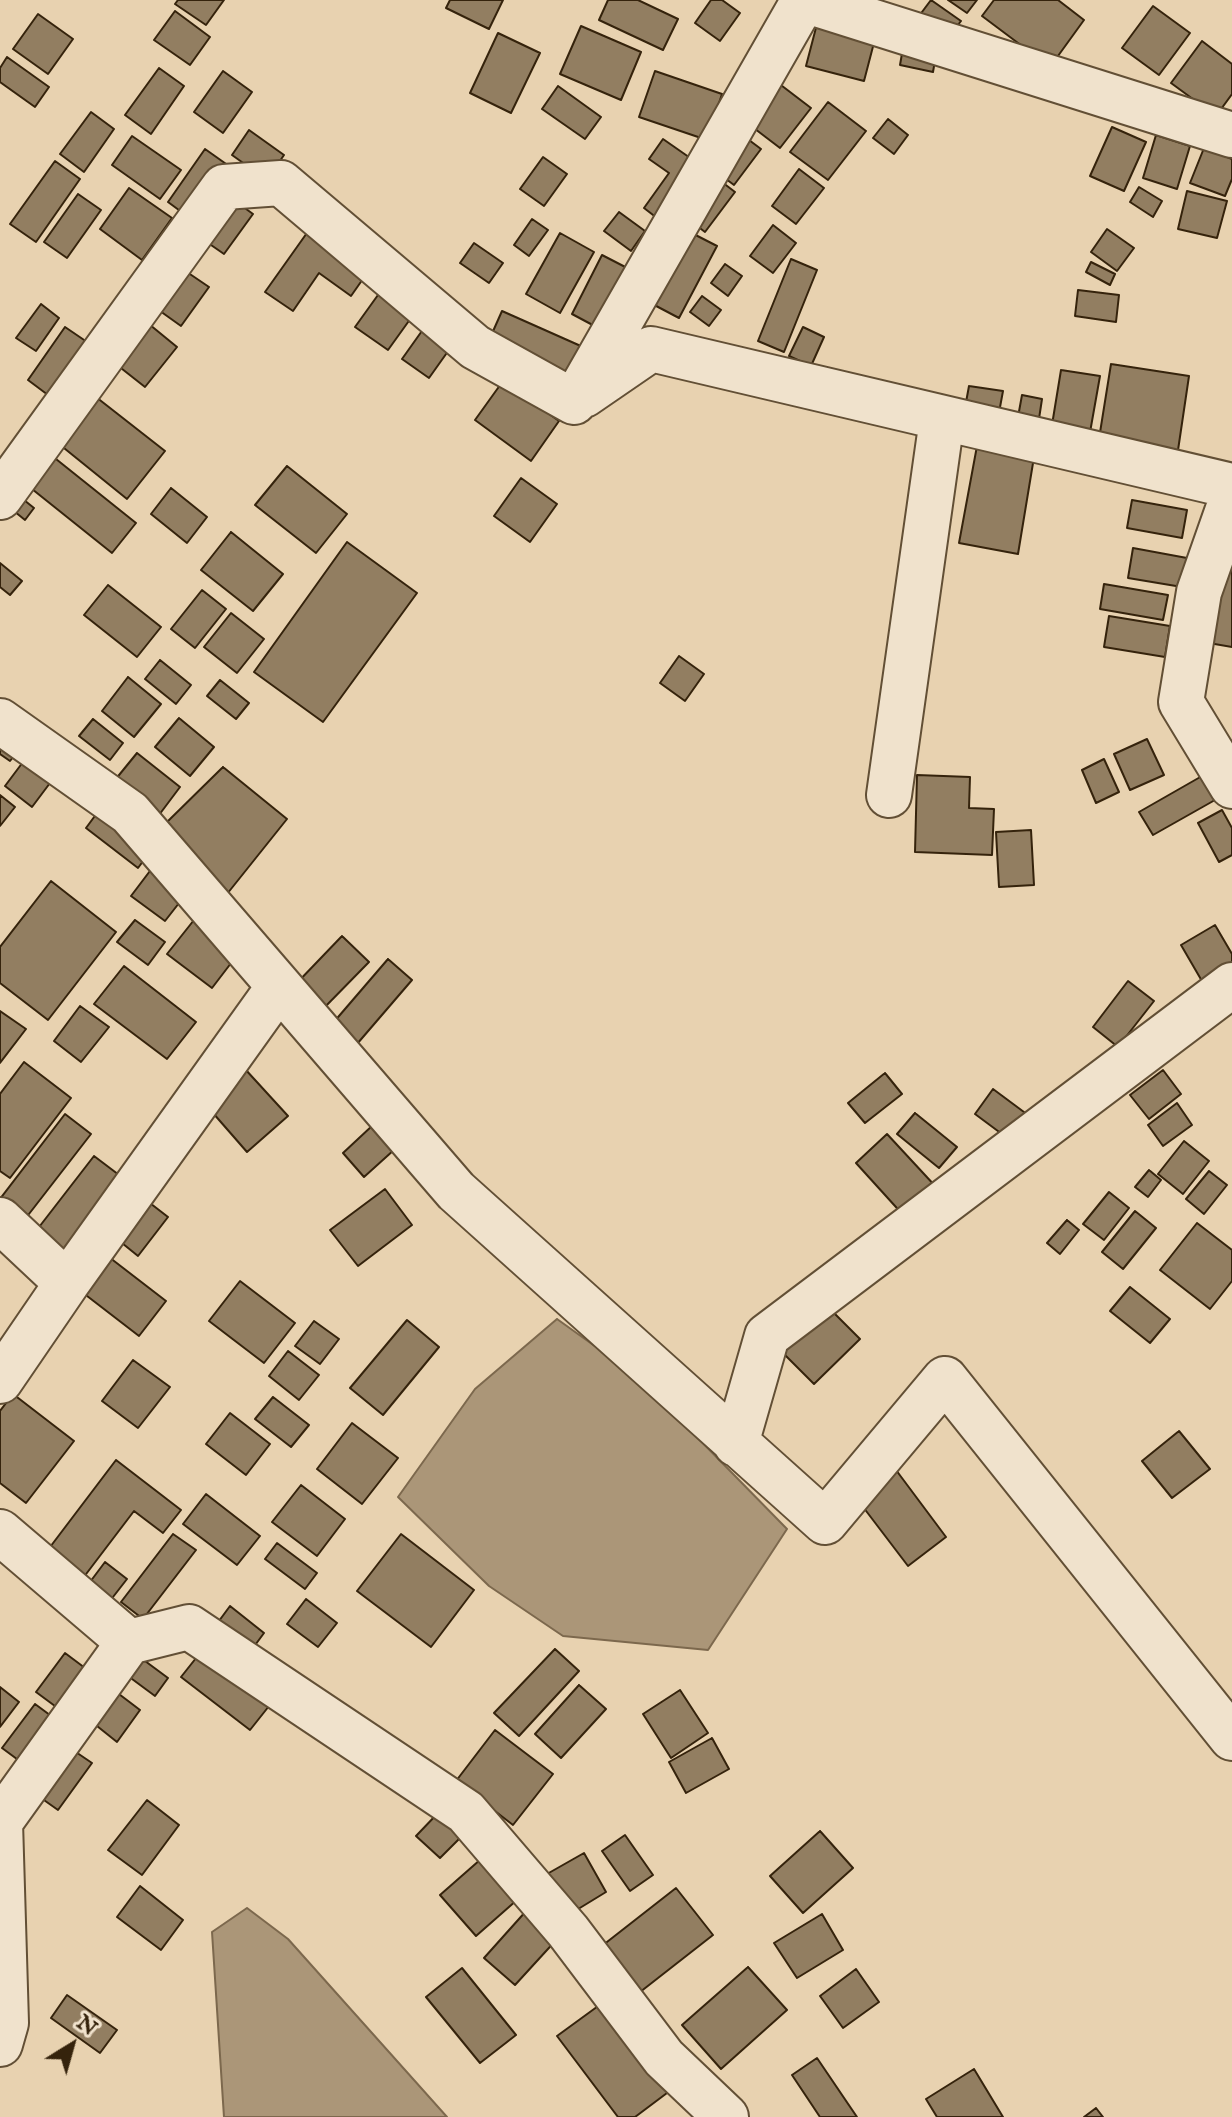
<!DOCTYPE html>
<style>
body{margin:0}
#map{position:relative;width:1232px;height:2117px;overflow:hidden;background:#e8d2b0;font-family:"IM FELL English",serif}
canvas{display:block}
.north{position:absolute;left:32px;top:2005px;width:80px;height:80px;-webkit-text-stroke:6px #f0e2cc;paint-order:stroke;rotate:37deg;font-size:22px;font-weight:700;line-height:32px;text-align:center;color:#35230c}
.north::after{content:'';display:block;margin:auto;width:28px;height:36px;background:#35230c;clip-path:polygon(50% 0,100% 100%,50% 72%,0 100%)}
</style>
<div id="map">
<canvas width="1232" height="2117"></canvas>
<div class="north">N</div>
</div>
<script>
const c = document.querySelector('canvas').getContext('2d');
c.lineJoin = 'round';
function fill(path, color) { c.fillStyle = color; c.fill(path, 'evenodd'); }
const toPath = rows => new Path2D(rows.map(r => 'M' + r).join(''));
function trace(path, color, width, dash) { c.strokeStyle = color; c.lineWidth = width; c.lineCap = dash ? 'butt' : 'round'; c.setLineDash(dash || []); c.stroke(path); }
const water = toPath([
 [557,1319,638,1377,787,1529,708,1650,563,1636,489,1586,398,1497,475,1389,557,1319],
 [247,1908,288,1939,447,2117,224,2117,212,1932,247,1908]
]);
const building = toPath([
 [178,0,224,0,206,25,175,4,178,0],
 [450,0,503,0,489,29,446,8,450,0],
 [608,0,638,0,678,19,663,50,599,20,608,0],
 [711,0,722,0,740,13,720,41,695,23,711,0],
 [931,0,961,21,948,38,919,16,931,0],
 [948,0,977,0,967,13,948,0],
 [994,0,1058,0,1084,20,1050,67,982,16,994,0],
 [1153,6,1190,33,1159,75,1122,48,1153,6],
 [175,11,210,37,190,65,154,40,175,11],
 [38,14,73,39,48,74,13,49,38,14],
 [818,20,876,35,864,81,806,66,818,20],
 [581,26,641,52,621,100,560,74,581,26],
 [498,33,540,53,511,113,470,93,498,33],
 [1202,41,1232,64,1232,94,1216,116,1171,83,1202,41],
 [904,42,937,49,933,72,900,65,904,42],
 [7,57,49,87,35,107,0,82,0,68,7,57],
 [159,68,184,86,151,134,125,115,159,68],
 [223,71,252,92,223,133,194,112,223,71],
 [655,71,722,94,707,140,639,117,655,71],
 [773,79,811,108,780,148,742,119,773,79],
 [558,86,601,117,585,139,542,109,558,86],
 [828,102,866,131,828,180,790,152,828,102],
 [91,112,114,129,84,172,60,154,91,112],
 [888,119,908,135,894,154,873,138,888,119],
 [1112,127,1146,142,1124,191,1090,176,1112,127],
 [249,130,284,155,267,180,232,155,249,130],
 [741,134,761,149,734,185,714,170,741,134],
 [1156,135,1190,146,1177,189,1143,178,1156,135],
 [132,136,181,170,160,199,112,165,132,136],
 [663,139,706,169,666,225,644,208,669,173,649,159,663,139],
 [1204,148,1232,159,1232,179,1225,196,1190,183,1204,148],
 [205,149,229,166,191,219,168,202,205,149],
 [543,157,567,174,544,206,520,189,543,157],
 [55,161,80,179,36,242,10,224,55,161],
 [799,169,824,188,796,224,772,206,799,169],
 [714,176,735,192,705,232,684,216,714,176],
 [1139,187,1162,201,1153,217,1130,202,1139,187],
 [129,188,172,218,142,260,100,229,129,188],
 [1187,191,1227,201,1217,238,1178,229,1187,191],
 [78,194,101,210,67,258,44,242,78,194],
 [227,195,253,214,224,254,198,236,227,195],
 [619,212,645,231,631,251,604,231,619,212],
 [532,219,548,230,529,256,514,245,532,219],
 [314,223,372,266,351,296,319,273,293,311,265,292,314,223],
 [773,225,796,243,773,273,750,256,773,225],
 [680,227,717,246,679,318,641,298,680,227],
 [1107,229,1134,248,1117,271,1091,252,1107,229],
 [560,233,594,252,560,313,526,294,560,233],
 [474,243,503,263,489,283,460,263,474,243],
 [602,255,633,271,602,330,572,314,602,255],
 [791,259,817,270,784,352,758,341,791,259],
 [1091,262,1115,274,1110,285,1086,272,1091,262],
 [725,264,742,276,728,296,711,283,725,264],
 [181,268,209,287,181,326,153,306,181,268],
 [383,288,416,311,388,350,355,327,383,288],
 [1078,290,1119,295,1116,322,1075,316,1078,290],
 [702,296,721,310,709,326,690,312,702,296],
 [41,304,59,318,36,351,16,338,41,304],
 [502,311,583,347,567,383,486,347,502,311],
 [144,320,177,347,145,387,112,361,144,320],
 [429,321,456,340,429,378,402,359,429,321],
 [65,327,90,344,52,398,28,380,65,327],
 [803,327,824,337,811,366,789,356,803,327],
 [1111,364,1189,376,1177,457,1098,445,1111,364],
 [1061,370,1100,376,1089,438,1051,431,1061,370],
 [503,381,559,421,531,461,475,420,503,381],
 [969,386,1003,391,998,418,964,413,969,386],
 [1022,395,1042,399,1037,432,1016,428,1022,395],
 [96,397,165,451,127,499,59,444,96,397],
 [977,446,1034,457,1018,554,959,543,977,446],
 [51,455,136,523,112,553,27,485,51,455],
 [287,466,347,514,316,553,255,505,287,466],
 [521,478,557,504,530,542,494,516,521,478],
 [171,488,207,517,187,543,151,514,171,488],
 [19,496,34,508,25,520,9,507,19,496],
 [1132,500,1187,510,1182,538,1127,528,1132,500],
 [231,532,283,574,253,611,201,570,231,532],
 [347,542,417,593,323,722,254,672,347,542],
 [1133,548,1187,558,1182,587,1128,578,1133,548],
 [0,563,22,581,10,595,0,587,0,563],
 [1216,566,1232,569,1232,647,1203,642,1216,566],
 [1104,584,1168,595,1163,620,1100,609,1104,584],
 [108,585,161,627,137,657,84,615,108,585],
 [202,590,226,609,195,648,171,629,202,590],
 [231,613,264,639,237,673,204,647,231,613],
 [1109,616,1170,626,1165,657,1104,647,1109,616],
 [679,656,704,674,685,701,660,683,679,656],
 [160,660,191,685,176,704,145,679,160,660],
 [128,677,161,704,134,737,102,711,128,677],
 [220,680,249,703,236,719,207,696,220,680],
 [179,718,214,747,190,776,155,747,179,718],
 [93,719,123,743,110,760,79,736,93,719],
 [0,730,21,747,10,761,0,754,0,730],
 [1147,739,1164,775,1130,790,1114,754,1147,739],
 [32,750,59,771,32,807,5,786,32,750],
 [137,753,180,787,159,815,115,780,137,753],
 [1104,759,1119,792,1096,803,1082,770,1104,759],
 [223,767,287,819,227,894,165,824,223,767],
 [917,775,970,777,969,808,994,809,992,855,915,852,917,775],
 [1202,776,1215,800,1153,835,1139,812,1202,776],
 [0,795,15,807,0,826,0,795],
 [100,809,152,849,138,868,86,828,100,809],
 [1222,810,1232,828,1232,855,1219,862,1198,823,1222,810],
 [1031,830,1034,885,999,887,996,832,1031,830],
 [156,863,190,889,165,921,131,896,156,863],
 [51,881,116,932,48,1020,0,983,0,947,51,881],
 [135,920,165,942,148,965,117,942,135,920],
 [194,920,238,954,212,988,167,954,194,920],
 [1215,925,1232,954,1232,973,1206,988,1181,945,1215,925],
 [342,936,369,962,321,1011,294,986,342,936],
 [388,959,412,980,357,1044,333,1023,388,959],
 [124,966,196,1022,167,1059,94,1004,124,966],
 [1128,981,1154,1001,1118,1047,1093,1027,1128,981],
 [80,1006,109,1027,81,1062,54,1041,80,1006],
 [0,1011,26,1029,0,1063,0,1011],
 [24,1062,71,1098,10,1178,0,1171,0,1094,24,1062],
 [245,1069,288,1116,247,1152,206,1105,245,1069],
 [1163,1070,1181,1094,1149,1119,1130,1095,1163,1070],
 [885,1073,902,1094,865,1123,848,1103,885,1073],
 [993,1089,1032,1118,1014,1143,975,1114,993,1089],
 [1177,1103,1192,1125,1163,1146,1148,1125,1177,1103],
 [915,1113,957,1147,939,1168,897,1134,915,1113],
 [65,1114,91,1134,22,1223,0,1199,65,1114],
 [373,1125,395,1149,364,1177,343,1153,373,1125],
 [887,1134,937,1188,905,1217,856,1163,887,1134],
 [1184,1141,1209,1161,1183,1194,1158,1174,1184,1141],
 [94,1156,127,1181,69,1257,36,1231,94,1156],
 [1149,1170,1161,1180,1148,1197,1135,1187,1149,1170],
 [1209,1171,1227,1185,1204,1214,1186,1199,1209,1171],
 [385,1189,412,1225,358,1266,330,1230,385,1189],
 [1109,1192,1129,1208,1104,1240,1083,1224,1109,1192],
 [146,1200,168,1217,138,1256,117,1239,146,1200],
 [1135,1211,1156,1228,1123,1269,1102,1252,1135,1211],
 [1067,1220,1079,1230,1060,1254,1047,1243,1067,1220],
 [1197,1223,1232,1250,1232,1281,1210,1309,1160,1270,1197,1223],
 [105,1254,166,1301,139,1336,78,1289,105,1254],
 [240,1281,295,1323,264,1363,209,1321,240,1281],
 [1130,1287,1170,1319,1150,1343,1110,1311,1130,1287],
 [826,1305,860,1339,814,1384,780,1350,826,1305],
 [407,1320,439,1347,383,1415,350,1388,407,1320],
 [314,1321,339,1339,320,1364,295,1346,314,1321],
 [288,1351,319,1375,299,1400,269,1376,288,1351],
 [133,1360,170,1387,138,1428,102,1401,133,1360],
 [13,1394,74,1441,26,1503,0,1483,0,1411,13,1394],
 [273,1397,309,1425,291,1447,255,1419,273,1397],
 [230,1413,270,1444,246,1475,206,1444,230,1413],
 [352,1423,398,1458,362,1504,317,1469,352,1423],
 [1179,1431,1210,1469,1172,1498,1142,1461,1179,1431],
 [116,1460,181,1510,163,1533,134,1511,77,1586,41,1559,116,1460],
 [896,1470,946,1537,908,1566,857,1499,896,1470],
 [301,1485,345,1519,317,1556,272,1522,301,1485],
 [206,1494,260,1536,237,1565,183,1524,206,1494],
 [173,1534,196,1550,143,1619,121,1602,173,1534],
 [401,1534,474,1590,431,1647,357,1591,401,1534],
 [277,1543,317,1573,305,1589,265,1559,277,1543],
 [105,1562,127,1579,106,1606,84,1590,105,1562],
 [306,1599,337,1623,318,1647,287,1624,306,1599],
 [230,1606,264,1633,250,1652,216,1625,230,1606],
 [204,1648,273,1701,250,1730,181,1677,204,1648],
 [555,1649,579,1671,519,1736,494,1713,555,1649],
 [65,1653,93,1674,63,1712,36,1692,65,1653],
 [141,1658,168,1678,155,1696,128,1676,141,1658],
 [579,1685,606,1709,561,1758,535,1734,579,1685],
 [0,1687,19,1702,0,1727,0,1687],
 [680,1690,708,1733,671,1758,643,1714,680,1690],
 [115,1691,140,1710,117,1742,92,1722,115,1691],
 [35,1704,58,1721,25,1765,2,1748,35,1704],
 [495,1730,553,1774,513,1825,456,1781,495,1730],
 [712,1738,729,1769,686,1793,669,1762,712,1738],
 [67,1746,92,1763,58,1810,34,1793,67,1746],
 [147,1800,179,1825,142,1875,108,1850,147,1800],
 [438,1813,461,1837,440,1858,416,1836,438,1813],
 [820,1831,853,1868,803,1913,770,1876,820,1831],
 [625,1835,653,1875,630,1891,602,1851,625,1835],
 [489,1852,526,1892,476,1936,440,1895,489,1852],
 [584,1853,606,1892,570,1914,547,1874,584,1853],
 [140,1886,183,1920,161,1950,117,1917,140,1886],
 [676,1888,713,1935,635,1996,598,1949,676,1888],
 [527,1910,558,1938,515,1985,484,1958,527,1910],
 [822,1914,843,1950,797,1978,774,1943,822,1914],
 [748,1967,787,2010,721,2069,682,2025,748,1967],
 [462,1968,516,2035,480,2063,426,1997,462,1968],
 [856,1969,879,2002,843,2028,820,1996,856,1969],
 [67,1995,117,2030,100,2053,51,2018,67,1995],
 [605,2001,671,2090,635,2117,618,2117,557,2036,605,2001],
 [817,2058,857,2117,820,2117,792,2075,817,2058],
 [974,2069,1003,2117,937,2117,926,2099,974,2069],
 [1096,2108,1103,2117,1084,2117,1096,2108]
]);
const minor = toPath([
 [804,0,1232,135],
 [584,395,651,349,1232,486],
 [0,497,224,187,281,183,475,347,574,402,804,0],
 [1232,498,1199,592,1181,702,1232,786],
 [0,721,130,813,456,1191,825,1522,945,1379,1232,1738],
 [889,795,942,419],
 [0,1220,67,1283,0,1381],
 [67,1283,278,988],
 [736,1444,767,1336,1232,985],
 [0,1532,129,1642,0,1822,6,2023,0,2044],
 [129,1642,189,1627,466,1812,568,1931,664,2058,726,2117]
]);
fill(water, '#ab9678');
trace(water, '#7c684d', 2);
fill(building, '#927e61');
trace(building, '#35230c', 2);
trace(minor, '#624f35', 48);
trace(minor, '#f0e2cc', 44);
</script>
